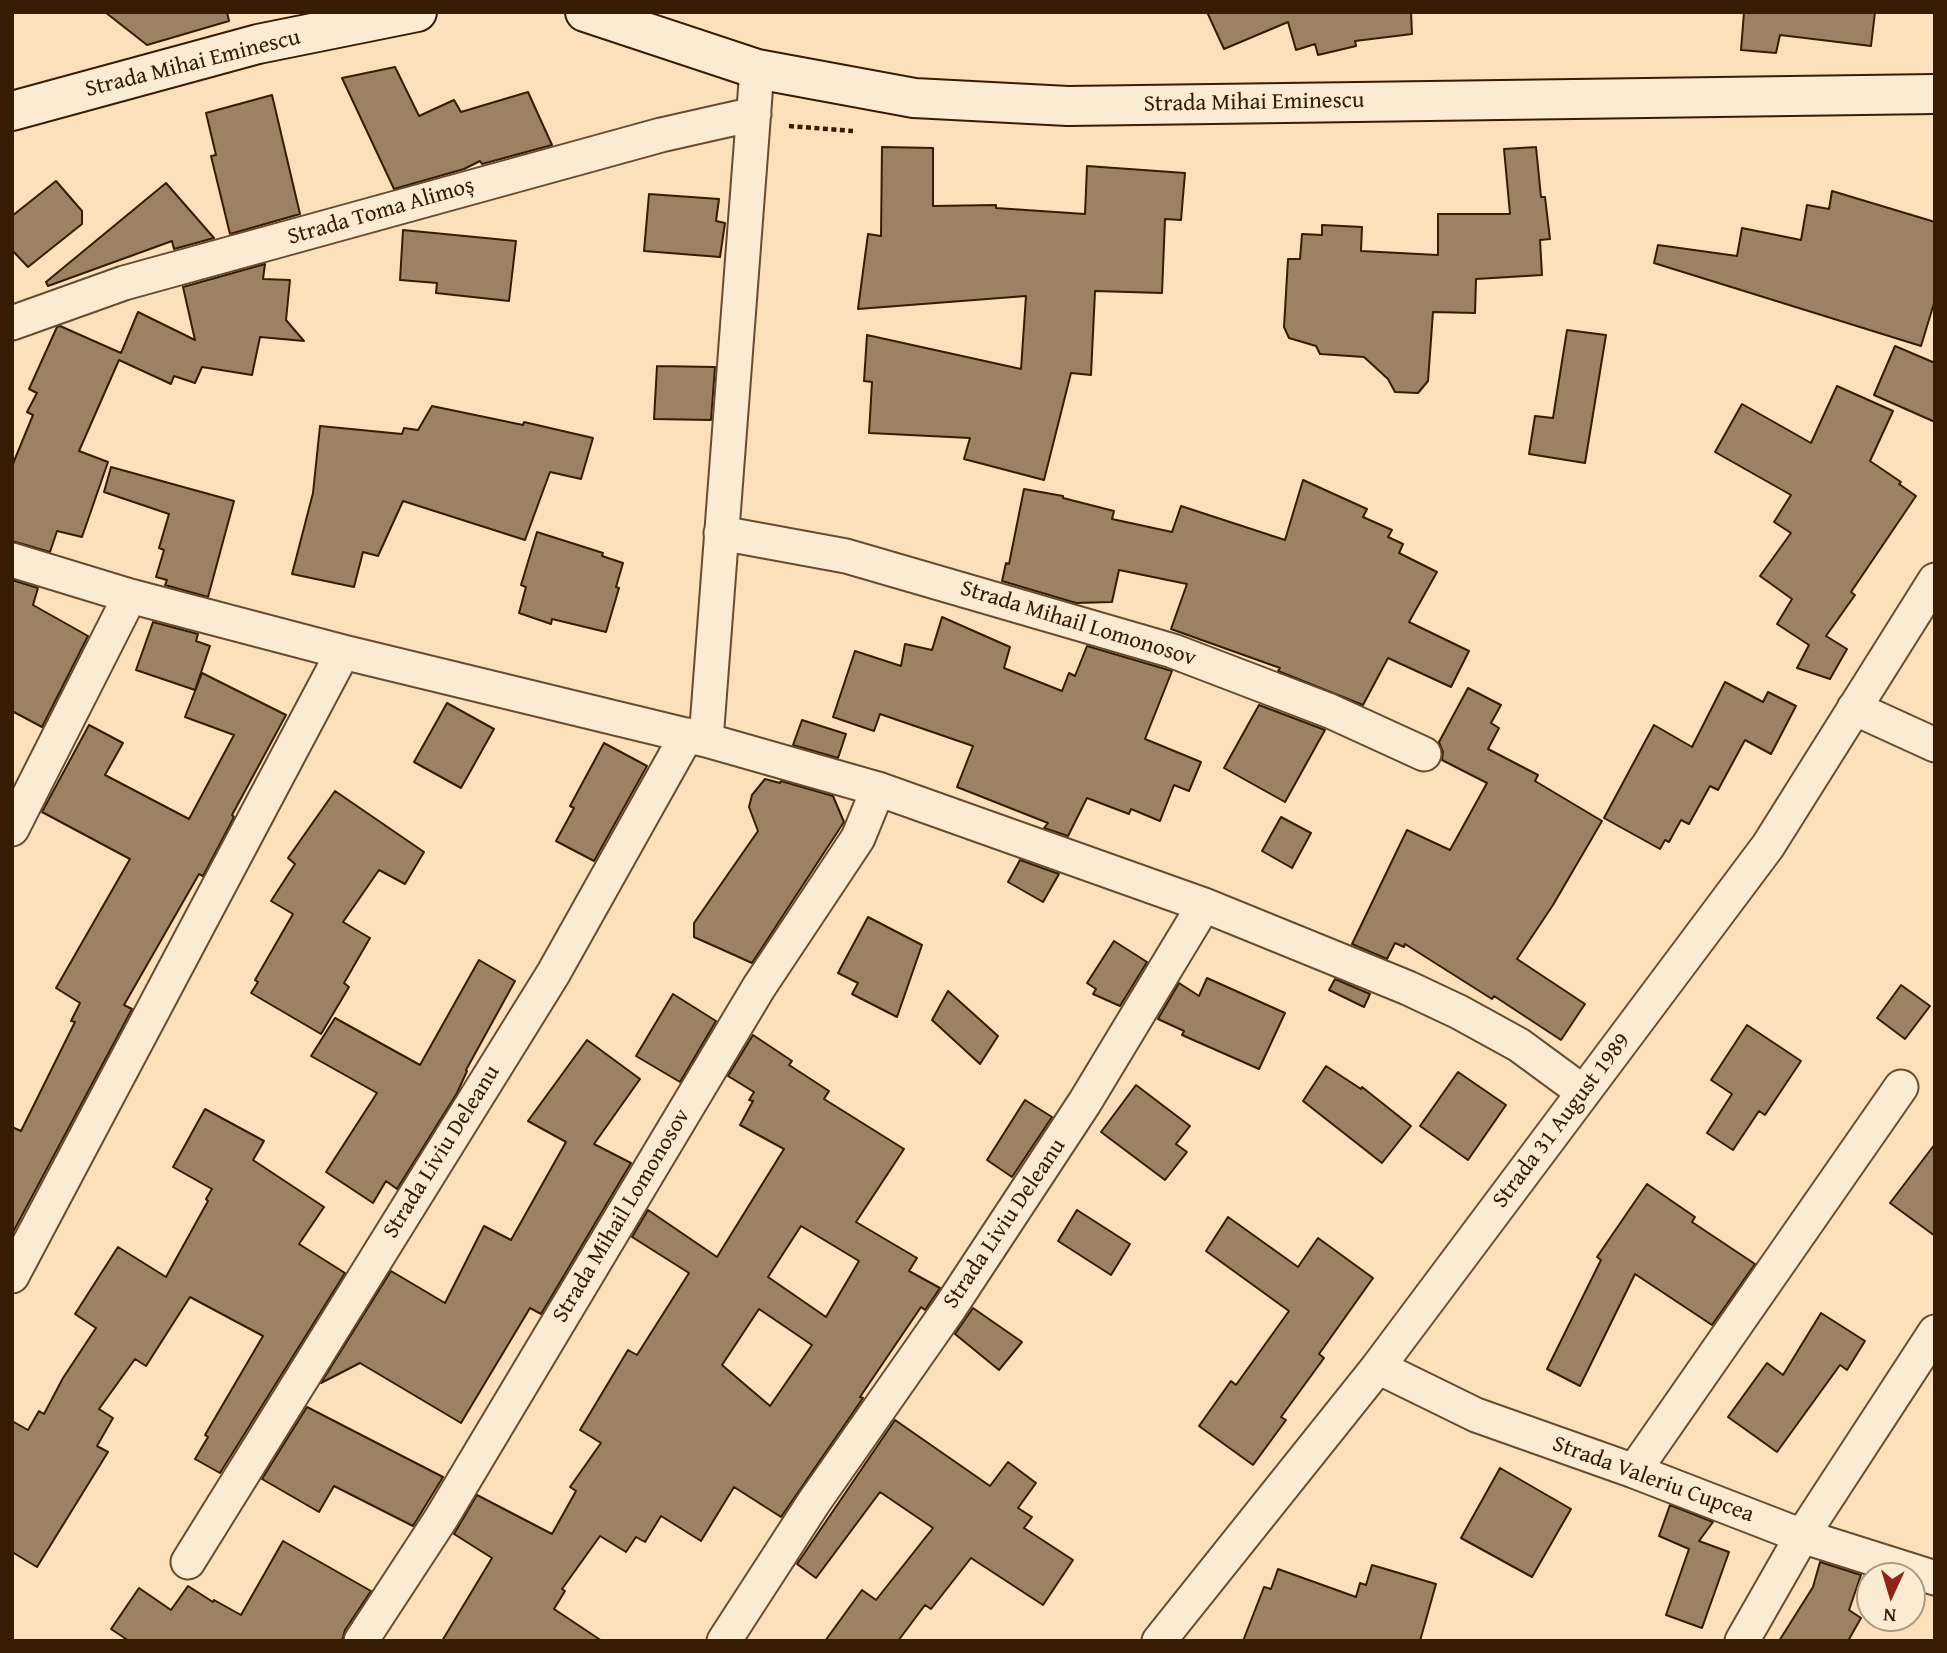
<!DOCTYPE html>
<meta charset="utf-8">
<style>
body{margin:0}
#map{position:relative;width:1947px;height:1653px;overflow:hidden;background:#fbe0bb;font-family:"Gentium Book Plus",serif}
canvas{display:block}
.frame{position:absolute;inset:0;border:14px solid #371b03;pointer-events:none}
.north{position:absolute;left:1856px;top:1562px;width:70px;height:70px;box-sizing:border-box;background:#fcebd3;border:2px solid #ad9880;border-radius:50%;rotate:184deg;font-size:19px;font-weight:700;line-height:28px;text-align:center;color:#371b03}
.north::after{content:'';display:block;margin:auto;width:24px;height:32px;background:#8f2418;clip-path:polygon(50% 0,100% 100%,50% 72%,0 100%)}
</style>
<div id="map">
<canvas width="1947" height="1653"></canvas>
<div class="frame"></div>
<div class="north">N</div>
</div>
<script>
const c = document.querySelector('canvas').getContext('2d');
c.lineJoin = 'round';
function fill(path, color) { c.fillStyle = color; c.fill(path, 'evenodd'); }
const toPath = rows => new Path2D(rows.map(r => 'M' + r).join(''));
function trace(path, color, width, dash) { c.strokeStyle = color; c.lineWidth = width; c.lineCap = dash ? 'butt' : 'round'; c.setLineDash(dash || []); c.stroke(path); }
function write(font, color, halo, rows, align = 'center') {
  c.font = font + ' "Gentium Book Plus",serif'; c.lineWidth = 5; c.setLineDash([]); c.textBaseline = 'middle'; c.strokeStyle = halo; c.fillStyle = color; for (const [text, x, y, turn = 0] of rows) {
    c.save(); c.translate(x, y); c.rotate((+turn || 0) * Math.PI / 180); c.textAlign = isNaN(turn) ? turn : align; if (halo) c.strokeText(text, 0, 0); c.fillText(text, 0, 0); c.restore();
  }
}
const building = toPath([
 [105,12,227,12,229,21,147,45,105,12],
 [1207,12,1411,12,1412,34,1355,41,1356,46,1318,55,1315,44,1296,50,1288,22,1224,49,1207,12],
 [1744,12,1875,12,1871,46,1780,35,1776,53,1741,50,1744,12],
 [395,67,419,116,454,100,461,112,528,92,552,145,482,164,480,161,464,169,394,189,342,78,395,67],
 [272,95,300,214,230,234,211,156,216,155,206,113,272,95],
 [882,147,933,148,933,206,996,205,996,208,1085,214,1087,166,1185,173,1181,220,1165,219,1162,293,1095,291,1091,375,1071,373,1044,480,964,459,970,438,869,433,872,382,864,381,867,335,1021,369,1026,296,858,309,868,234,881,236,882,147],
 [1536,147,1541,197,1545,197,1550,239,1540,240,1542,275,1476,279,1475,313,1433,312,1428,381,1418,393,1395,392,1388,379,1364,357,1320,354,1316,346,1289,338,1284,327,1288,259,1300,259,1302,234,1322,235,1322,225,1362,227,1361,251,1438,255,1438,214,1510,214,1504,149,1536,147],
 [56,181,82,211,82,224,28,267,12,250,12,216,56,181],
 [166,183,214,238,174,249,172,241,48,286,46,282,166,183],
 [1832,191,1935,222,1935,300,1921,346,1654,263,1658,245,1737,256,1742,228,1801,240,1807,205,1829,209,1832,191],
 [649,194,719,199,716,221,725,223,720,257,644,251,649,194],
 [403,230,516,241,509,301,436,293,437,283,400,280,403,230],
 [265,264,263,279,290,280,286,320,304,341,260,337,252,375,202,367,195,383,174,376,171,384,119,360,79,451,108,462,82,537,57,531,50,552,12,541,12,466,33,415,27,412,37,393,29,389,57,327,60,326,121,353,138,312,195,340,183,287,265,264],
 [1567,330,1606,335,1585,463,1529,454,1535,416,1553,418,1567,330],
 [1895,346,1935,363,1935,422,1874,395,1895,346],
 [657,366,715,367,711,420,654,419,657,366],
 [1837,386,1893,411,1870,461,1901,482,1899,484,1916,496,1851,592,1855,595,1826,636,1847,649,1830,679,1797,668,1809,645,1777,624,1792,599,1760,576,1791,533,1774,522,1791,495,1715,452,1742,404,1811,443,1837,386],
 [432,406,523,425,524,422,593,438,581,479,550,472,525,540,403,501,378,556,363,552,354,587,292,574,313,493,320,426,402,434,404,428,418,430,432,406],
 [111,467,234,501,208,597,165,585,167,580,156,577,164,550,159,548,169,514,104,492,111,467],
 [1303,480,1367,509,1363,517,1392,530,1388,537,1403,544,1399,553,1437,572,1409,622,1469,651,1451,687,1388,658,1363,705,1278,671,1280,668,1171,629,1187,584,1119,570,1112,602,1076,603,1002,581,1006,563,1009,564,1024,489,1063,496,1063,498,1114,511,1112,519,1172,532,1181,506,1285,540,1303,480],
 [537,532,603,553,602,556,623,563,616,587,619,588,606,632,552,619,551,624,519,613,526,587,521,585,537,532],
 [12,580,38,588,33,605,88,636,42,727,12,711,12,580],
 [942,617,1010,647,1004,668,1062,691,1069,673,1075,676,1087,646,1172,671,1145,739,1201,762,1189,791,1174,785,1160,821,1131,809,1129,814,1087,798,1068,836,1044,828,1048,823,957,787,973,746,880,714,874,731,833,717,855,651,901,666,905,644,932,650,942,617],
 [153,622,198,634,196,641,210,646,195,690,136,670,153,622],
 [202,673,286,715,232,815,234,817,203,876,199,874,124,1005,132,1009,12,1234,12,1127,21,1131,75,1022,71,1021,80,1003,56,988,130,859,42,812,89,725,123,743,105,775,189,819,234,735,185,717,202,673],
 [1725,682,1763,702,1768,692,1796,706,1771,754,1745,740,1718,790,1710,786,1689,824,1681,820,1669,842,1665,840,1660,849,1604,818,1654,725,1692,747,1725,682],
 [1468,688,1501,705,1491,723,1499,728,1488,749,1538,775,1535,781,1602,821,1553,905,1517,959,1585,1004,1561,1040,1494,996,1492,999,1405,944,1404,947,1395,943,1387,959,1352,944,1407,830,1450,850,1487,783,1442,760,1443,752,1439,742,1468,688],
 [447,703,494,729,461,788,414,762,447,703],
 [1259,705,1325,730,1285,802,1224,768,1259,705],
 [802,720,846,734,838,758,793,745,802,720],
 [604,743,647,766,594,861,556,841,574,808,570,806,604,743],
 [765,779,780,783,781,781,833,796,844,822,752,963,694,937,694,923,758,831,749,807,752,795,765,779],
 [335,791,424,852,405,884,379,870,343,922,370,938,344,983,349,987,321,1034,251,993,258,982,255,980,293,914,271,901,295,864,288,858,335,791],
 [1281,817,1311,833,1292,868,1262,851,1281,817],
 [1020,860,1059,874,1043,902,1008,882,1020,860],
 [868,917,922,945,897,1017,852,994,858,983,838,973,868,917],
 [1114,941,1147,962,1120,1006,1093,994,1096,989,1087,983,1114,941],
 [479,960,515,981,466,1070,467,1071,457,1093,397,1189,386,1181,373,1203,326,1172,377,1093,311,1056,335,1018,420,1065,479,960],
 [1207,978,1285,1013,1259,1069,1182,1035,1184,1031,1158,1019,1179,983,1199,996,1207,978],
 [1335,979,1370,994,1364,1007,1329,990,1335,979],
 [1901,985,1930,1006,1905,1039,1877,1018,1901,985],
 [948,991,998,1036,980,1064,932,1020,948,991],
 [673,994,716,1021,680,1082,636,1056,673,994],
 [1747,1025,1801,1061,1765,1115,1759,1111,1733,1150,1707,1133,1732,1094,1711,1080,1747,1025],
 [753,1035,792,1061,789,1065,829,1091,824,1099,904,1149,856,1222,917,1258,909,1271,940,1288,925,1310,921,1307,860,1397,863,1398,781,1517,734,1487,701,1541,661,1516,645,1542,636,1537,626,1552,600,1536,562,1589,565,1591,554,1609,602,1641,442,1641,492,1558,454,1534,477,1495,552,1534,576,1491,570,1487,601,1443,580,1430,628,1350,637,1355,689,1273,632,1237,648,1210,717,1257,784,1149,740,1125,753,1101,749,1100,754,1092,728,1076,753,1035],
 [801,1226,859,1261,826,1317,768,1277,801,1226],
 [759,1309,812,1345,770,1406,722,1365,759,1309],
 [587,1040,640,1079,594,1144,631,1163,541,1314,530,1308,461,1423,360,1363,321,1383,391,1271,445,1303,484,1226,511,1240,566,1142,528,1121,587,1040],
 [1326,1066,1361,1089,1362,1087,1411,1126,1382,1163,1303,1101,1326,1066],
 [1458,1072,1506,1105,1468,1160,1420,1126,1458,1072],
 [1136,1085,1190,1126,1176,1144,1187,1152,1165,1180,1101,1132,1136,1085],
 [1025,1100,1052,1117,1012,1177,987,1160,1025,1100],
 [205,1109,264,1141,253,1160,324,1207,299,1244,345,1273,220,1473,195,1459,208,1437,205,1435,263,1336,190,1297,146,1366,135,1359,99,1409,113,1418,97,1446,108,1452,37,1567,12,1552,12,1421,28,1430,39,1411,44,1414,63,1378,96,1328,75,1314,118,1247,166,1277,208,1201,206,1199,212,1189,173,1167,205,1109],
 [1935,1144,1935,1236,1890,1203,1935,1144],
 [1647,1184,1695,1217,1692,1222,1755,1264,1712,1325,1635,1274,1580,1386,1547,1369,1601,1260,1597,1257,1647,1184],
 [1077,1210,1130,1244,1111,1275,1058,1241,1077,1210],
 [1228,1217,1298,1267,1318,1238,1373,1278,1319,1354,1324,1358,1281,1417,1286,1420,1253,1465,1199,1426,1231,1381,1236,1385,1289,1311,1206,1251,1228,1217],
 [973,1308,1022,1342,999,1370,955,1334,973,1308],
 [1821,1313,1865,1341,1847,1370,1840,1365,1777,1452,1728,1417,1767,1363,1783,1375,1821,1313],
 [307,1407,443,1477,413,1526,334,1486,319,1512,262,1479,307,1407],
 [895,1420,990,1486,1008,1462,1036,1483,1018,1508,1032,1517,1024,1528,1073,1560,1043,1605,971,1558,931,1609,925,1605,898,1641,825,1641,862,1590,876,1600,933,1528,880,1492,816,1578,797,1564,895,1420],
 [1500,1468,1571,1509,1532,1577,1461,1538,1500,1468],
 [1670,1505,1713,1522,1699,1541,1729,1552,1702,1628,1666,1615,1689,1549,1659,1536,1670,1505],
 [283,1541,371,1591,345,1630,342,1641,129,1641,111,1629,139,1588,171,1610,188,1586,213,1602,214,1600,241,1615,283,1541],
 [1820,1562,1861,1575,1849,1610,1861,1618,1848,1641,1779,1641,1813,1587,1820,1562],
 [1372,1565,1436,1584,1420,1641,1243,1641,1264,1587,1271,1589,1278,1569,1356,1597,1360,1583,1366,1585,1372,1565]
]);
const path = toPath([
 [789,126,853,131]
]);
const street = toPath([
 [12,323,124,283,661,135,754,114],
 [721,533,846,556,1173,651,1330,711,1424,754],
 [12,560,130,596,343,652,706,740,878,789,1204,905,1408,988,1459,1012,1519,1045,1583,1092],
 [1854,708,1935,745],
 [706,740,757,69],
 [12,829,130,596],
 [12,1276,343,652],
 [1378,1367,1476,1415,1634,1471,1802,1536,1935,1578],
 [1634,1471,1901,1087],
 [188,1562,553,974,687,735],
 [361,1641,442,1517,759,987,858,838,878,789],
 [724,1641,814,1502,949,1309,1085,1102,1204,905],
 [1159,1641,1378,1367,1768,846,1935,580],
 [1742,1641,1802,1536,1935,1332]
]);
const secondary = toPath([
 [585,12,757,69,914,98,1068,106,1935,94],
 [12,111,258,44,417,12]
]);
const streetNames = [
 ["Strada Mihai Eminescu",193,64,-14],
 ["Strada Mihai Eminescu",1254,103,-1],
 ["Strada Toma Alimoș",381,212,-16],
 ["Strada Mihail Lomonosov",1078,624,17],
 ["Strada 31 August 1989",1562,1121,-53],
 ["Strada Liviu Deleanu",442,1152,-58],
 ["Strada Mihail Lomonosov",622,1216,-59],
 ["Strada Liviu Deleanu",1005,1224,-56],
 ["Strada Valeriu Cupcea",1653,1480,20]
];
fill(building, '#9d8163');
trace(building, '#371b03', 2);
trace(street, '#684c31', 37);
trace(secondary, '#371b03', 42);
trace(path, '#371b03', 4.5, [5, 3.5]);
trace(street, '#fcebd3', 33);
trace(secondary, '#fcebd3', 38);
write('23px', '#371b03', '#fcebd3', streetNames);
</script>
